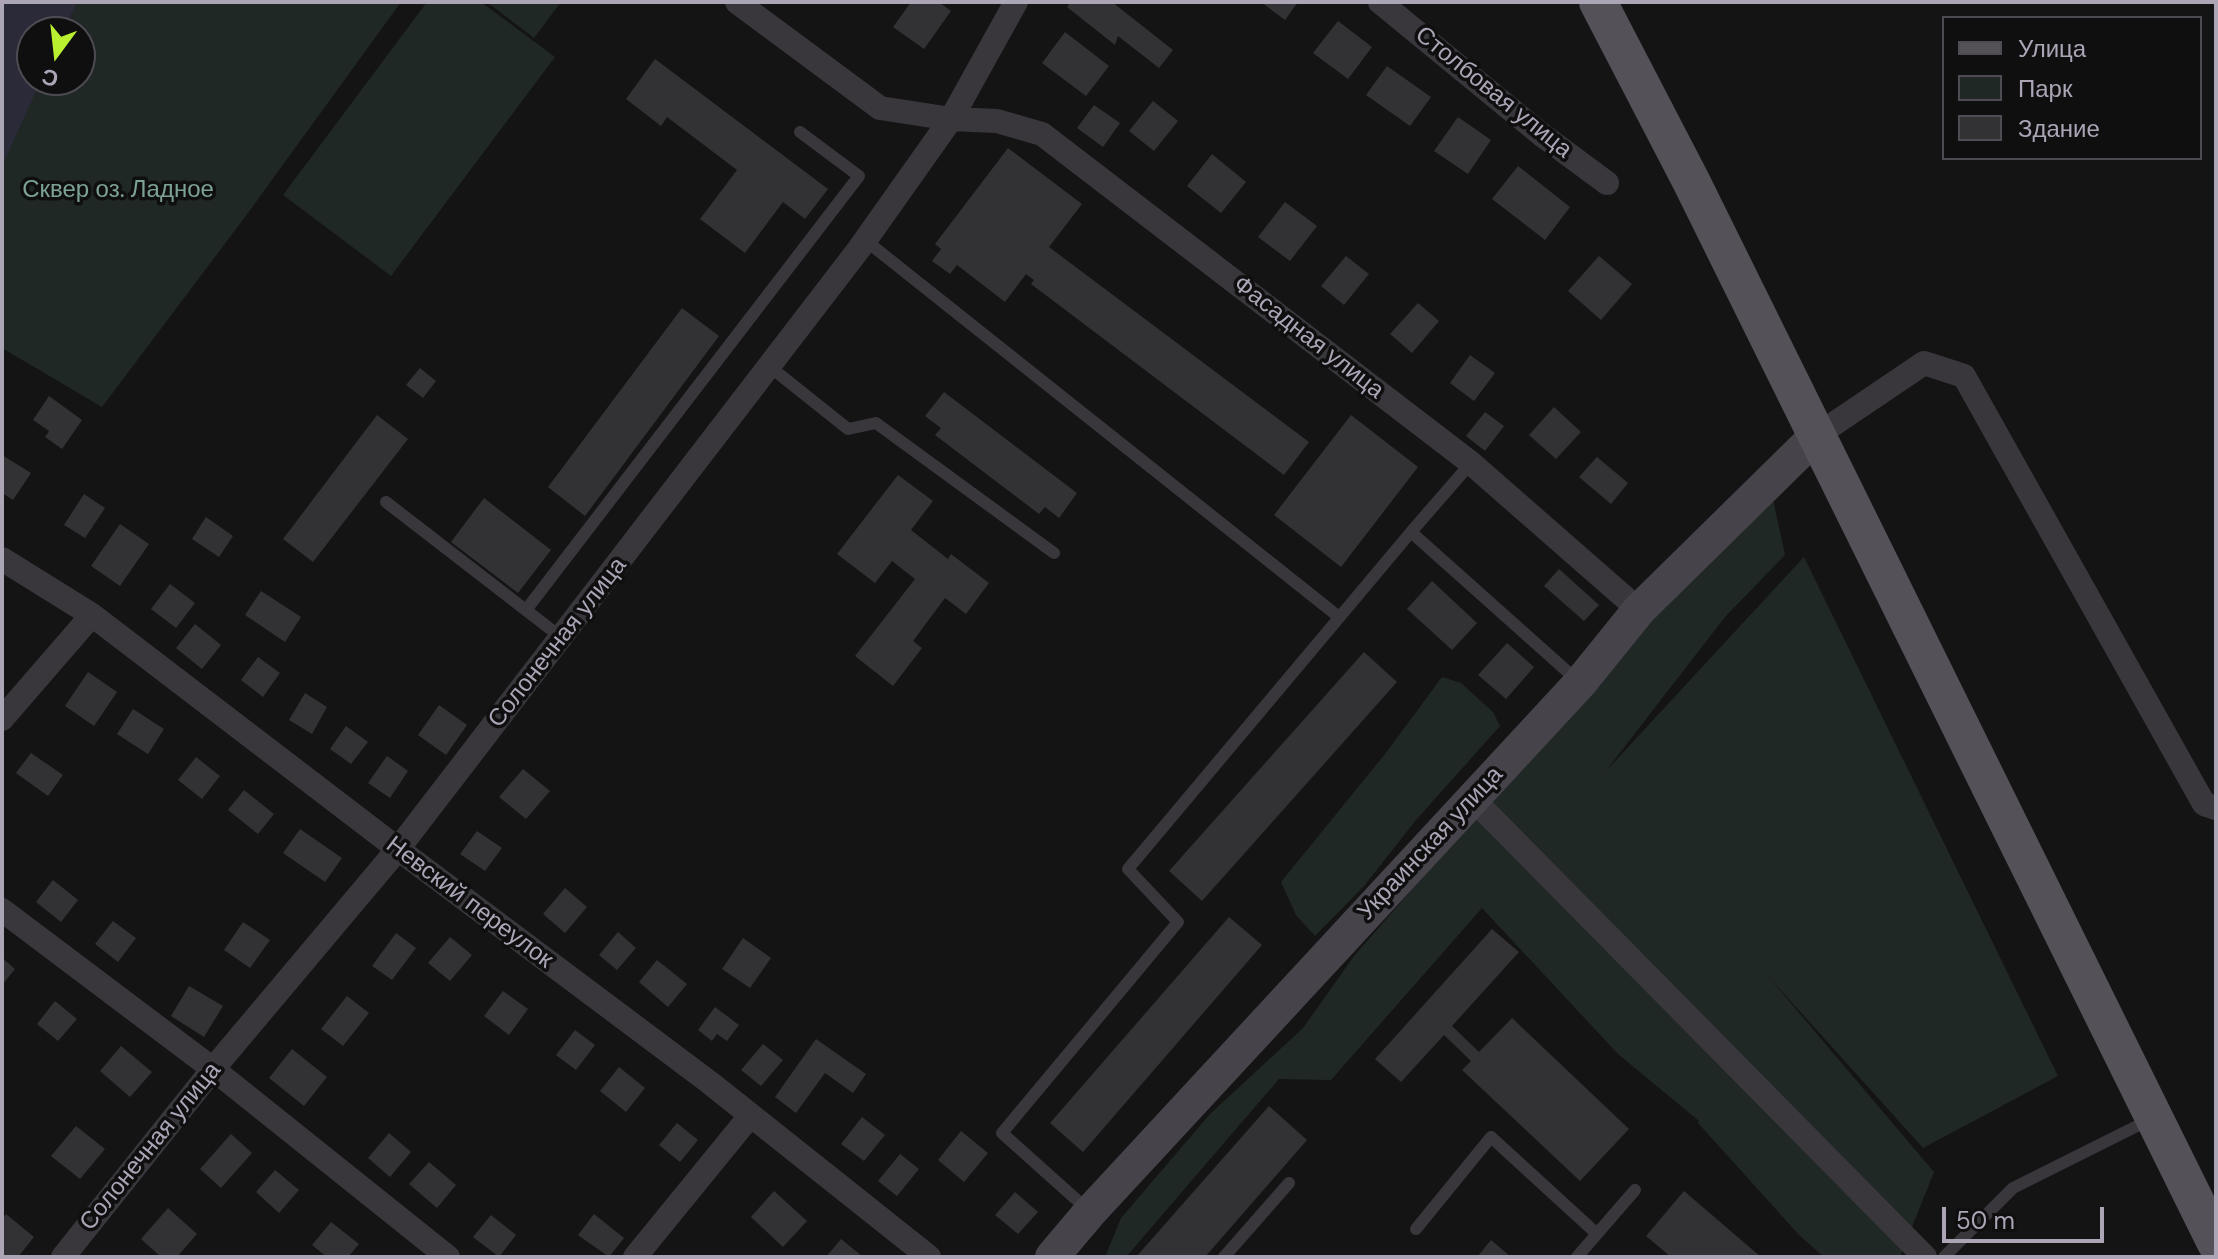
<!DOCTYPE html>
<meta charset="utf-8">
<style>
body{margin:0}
#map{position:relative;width:2218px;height:1259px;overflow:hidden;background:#151415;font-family:"DM Sans",sans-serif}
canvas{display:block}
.frame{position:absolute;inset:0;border:4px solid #aba5b6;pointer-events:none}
.legend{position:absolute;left:1942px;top:16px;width:260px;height:144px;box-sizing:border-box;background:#100f10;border:2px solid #4e4b52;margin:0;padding:10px 14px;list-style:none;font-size:24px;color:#aba5b6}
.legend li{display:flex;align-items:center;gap:16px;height:40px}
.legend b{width:40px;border:2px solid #4e4b52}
.north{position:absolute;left:16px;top:16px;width:80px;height:80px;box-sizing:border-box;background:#100f10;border:2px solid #4e4b52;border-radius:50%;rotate:195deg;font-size:22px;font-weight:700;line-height:32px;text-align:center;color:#aba5b6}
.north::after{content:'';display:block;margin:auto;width:28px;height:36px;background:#b9f130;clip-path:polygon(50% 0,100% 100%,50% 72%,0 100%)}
.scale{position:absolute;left:1942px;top:1207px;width:162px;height:36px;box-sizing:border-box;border:4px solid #aba5b6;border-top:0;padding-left:10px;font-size:24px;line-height:28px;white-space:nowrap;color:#aba5b6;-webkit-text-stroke:6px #100f10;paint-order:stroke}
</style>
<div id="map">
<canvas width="2218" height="1259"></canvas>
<div class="frame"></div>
<ul class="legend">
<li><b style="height:10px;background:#545159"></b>Улица</li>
<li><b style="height:22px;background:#202826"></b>Парк</li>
<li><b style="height:22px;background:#323134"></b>Здание</li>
</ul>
<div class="north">С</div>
<div class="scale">50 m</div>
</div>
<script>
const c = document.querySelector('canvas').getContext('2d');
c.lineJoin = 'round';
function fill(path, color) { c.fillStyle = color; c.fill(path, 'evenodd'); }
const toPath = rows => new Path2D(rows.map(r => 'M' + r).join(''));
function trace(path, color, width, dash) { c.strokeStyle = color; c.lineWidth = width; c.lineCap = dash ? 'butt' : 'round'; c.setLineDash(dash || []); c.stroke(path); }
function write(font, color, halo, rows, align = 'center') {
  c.font = font + ' "DM Sans",sans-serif'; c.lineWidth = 7; c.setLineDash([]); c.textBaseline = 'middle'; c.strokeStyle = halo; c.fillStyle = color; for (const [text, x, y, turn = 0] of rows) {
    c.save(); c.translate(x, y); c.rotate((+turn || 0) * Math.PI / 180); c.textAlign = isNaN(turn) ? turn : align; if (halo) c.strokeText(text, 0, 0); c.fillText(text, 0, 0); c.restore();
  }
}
const green = toPath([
 [2,2,401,2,248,213,102,407,2,348],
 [32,32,80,32,80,80,32,80],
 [427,2,481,2,555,57,391,276,283,195],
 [487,2,561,2,534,38],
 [1769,481,1785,555,1725,617,1605,772,1804,557,2058,1076,1923,1148,1767,975,1934,1172,1900,1257,1824,1257,1800,1236,1698,1123,1699,1121,1618,1054,1482,908,1331,1080,1279,1079,1126,1257,1105,1257,1121,1218,1210,1114,1303,1028,1354,956],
 [1442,677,1461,683,1493,712,1500,726,1416,820,1364,886,1315,936,1296,915,1281,882,1385,754]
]);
const water = toPath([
 [2,2,77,2,63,32,32,32,32,80,41,80,2,166]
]);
const building = toPath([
 [911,2,939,2,951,11,924,49,893,27],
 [1071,2,1112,2,1173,50,1159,68,1118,36,1115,45,1067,7],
 [1261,2,1298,2,1285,20],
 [1338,21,1372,47,1348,79,1313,53],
 [1065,32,1109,66,1086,96,1042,63],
 [655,59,828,189,805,219,783,202,745,253,700,219,737,170,667,117,661,126,626,99],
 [1387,66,1431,97,1410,126,1366,95],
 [1153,101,1178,121,1154,151,1129,131],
 [1094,105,1120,123,1103,147,1077,128],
 [1458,117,1491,140,1468,174,1434,151],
 [1008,148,1082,204,1049,247,1309,442,1284,475,1031,284,1034,280,1026,274,1005,302,957,265,950,274,932,261,941,249,935,244],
 [1212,154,1246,182,1221,213,1187,186],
 [1518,166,1570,207,1545,240,1492,199],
 [1285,202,1317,226,1290,261,1258,237],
 [1346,256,1369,274,1344,305,1321,286],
 [1599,256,1632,284,1601,320,1568,291],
 [1418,303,1439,321,1412,353,1390,334],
 [682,308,719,336,585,516,548,487],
 [1470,355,1495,373,1474,401,1450,383],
 [420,368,436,381,423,398,406,385],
 [944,392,1077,493,1059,518,1045,507,1039,514,935,435,941,428,925,416],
 [49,396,82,420,62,449,45,437,49,431,33,420],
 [1554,407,1581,432,1556,459,1529,435],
 [1485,412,1504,426,1485,451,1466,436],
 [377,415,408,439,313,562,283,539],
 [1351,415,1418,467,1341,567,1274,515],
 [2,455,31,473,13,500,2,493],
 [1597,457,1628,483,1611,504,1579,477],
 [898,475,933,501,911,530,948,559,951,554,989,583,966,614,945,598,913,641,922,648,893,686,855,656,915,579,892,561,875,583,837,554],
 [84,494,105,508,85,538,64,525],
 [484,498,551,550,518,593,451,542],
 [206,517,233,536,219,557,192,539],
 [120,524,149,544,120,586,91,566],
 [1559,569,1599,605,1584,621,1544,586],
 [1432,581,1477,623,1452,650,1407,609],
 [170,584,195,603,176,628,151,609],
 [261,591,301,617,285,642,245,615],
 [195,624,221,645,202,669,176,648],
 [1507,643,1534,667,1506,699,1478,675],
 [1364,652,1397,682,1202,901,1169,871],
 [258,657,280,673,263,697,241,680],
 [88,672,117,692,94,726,65,706],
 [305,693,327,707,312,734,289,720],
 [439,705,467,725,446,755,418,735],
 [133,709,164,729,148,754,117,734],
 [346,726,368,742,351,764,330,749],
 [31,753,63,775,48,796,16,773],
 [387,756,408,771,390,798,368,783],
 [196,757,220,776,202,799,178,780],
 [523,769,550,791,526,819,499,797],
 [244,790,274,814,258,834,228,810],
 [300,829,342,858,325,882,283,853],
 [477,831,502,848,485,871,460,854],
 [53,880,78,900,61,922,36,902],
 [565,888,587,907,565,933,543,914],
 [1229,917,1262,945,1083,1152,1050,1123],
 [113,921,136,938,118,962,95,944],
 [243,922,270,940,250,968,224,950],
 [1492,929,1519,952,1452,1026,1479,1052,1512,1018,1629,1129,1580,1181,1462,1070,1471,1061,1444,1035,1401,1082,1375,1059],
 [618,932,636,948,617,970,599,955],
 [396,933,416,948,392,980,372,966],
 [450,937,472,955,450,981,428,963],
 [743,938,771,958,750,988,722,969],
 [2,958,15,969,2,985],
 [657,960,687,984,668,1007,639,982],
 [189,986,223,1006,204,1037,171,1016],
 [503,991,528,1009,509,1035,484,1016],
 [347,996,369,1013,343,1046,321,1029],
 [55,1001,77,1019,58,1041,37,1024],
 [715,1007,739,1025,727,1041,717,1034,712,1041,698,1030],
 [575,1030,595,1045,576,1070,556,1055],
 [816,1039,866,1074,853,1093,825,1073,796,1113,775,1097],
 [763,1044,783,1060,761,1086,741,1070],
 [121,1046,152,1072,130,1097,100,1071],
 [292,1049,327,1077,304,1106,269,1078],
 [619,1067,645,1088,626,1112,600,1091],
 [1269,1106,1307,1140,1205,1257,1136,1257],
 [862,1117,885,1135,864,1161,841,1144],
 [677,1123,698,1140,680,1162,659,1145],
 [76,1126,105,1149,80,1179,51,1156],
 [961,1131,988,1153,964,1182,938,1160],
 [389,1133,411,1152,390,1177,368,1158],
 [231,1134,252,1153,221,1188,200,1169],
 [900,1154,919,1169,897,1196,878,1181],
 [429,1162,456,1185,437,1208,409,1184],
 [275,1170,299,1190,279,1213,256,1192],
 [774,1191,807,1221,783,1247,751,1217],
 [1684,1191,1761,1257,1671,1257,1646,1236],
 [1015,1192,1038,1212,1018,1234,995,1215],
 [168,1208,197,1234,177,1257,161,1257,141,1239],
 [6,1214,34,1237,18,1257,2,1257,2,1219],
 [594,1214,624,1238,609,1257,578,1235],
 [491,1215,516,1235,499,1257,473,1237],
 [331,1222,359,1244,348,1257,327,1257,312,1245],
 [841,1239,863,1257,826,1257],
 [1491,1240,1511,1257,1477,1257]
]);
const lane = toPath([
 [865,240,1339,617],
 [769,366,848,429,876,423,1054,553],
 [1471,463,1411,532,1578,681],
 [386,502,562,638],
 [526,610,859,176,800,132],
 [1088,1210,1002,1133,1178,922,1128,869,1411,532],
 [1416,1229,1491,1137,1597,1234],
 [1224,1257,1289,1183],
 [1577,1257,1635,1190],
 [1944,1257,2013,1188,2151,1119]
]);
const street = toPath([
 [737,2,880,108,951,119,997,121,1042,134,1471,463,1639,610],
 [1380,2,1542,135,1607,183],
 [1816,436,1924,363,1964,376,2204,804,2216,808],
 [2,559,92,615,398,849,709,1082,929,1257],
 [2,719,92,615],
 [1473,799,1925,1257],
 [2,910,213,1069,448,1257],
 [63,1257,213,1069,398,849,859,249,951,119,1016,2],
 [635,1257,750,1116]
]);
const secondary = toPath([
 [1052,1257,1090,1212,1580,683,1639,610,1816,436]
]);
const primary = toPath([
 [1598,2,1691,181,2216,1243]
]);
const streetNames = [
 ["Столбовая улица",1493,93,39],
 ["Фасадная улица",1308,338,38],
 ["Солонечная улица",558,643,-52],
 ["Украинская улица",1431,844,-47],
 ["Невский переулок",469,903,37],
 ["Солонечная улица",151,1147,-51]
];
const parkNames = [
 ["Сквер оз. Ладное",118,191]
];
fill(green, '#202826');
fill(water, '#2b2a39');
fill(building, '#323134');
trace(lane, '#39373c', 12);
trace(street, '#39373c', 24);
trace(secondary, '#46434a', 34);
trace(primary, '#545159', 38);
write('24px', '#aba5b6', '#100f10', streetNames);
write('24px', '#7ca195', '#100f10', parkNames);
</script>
